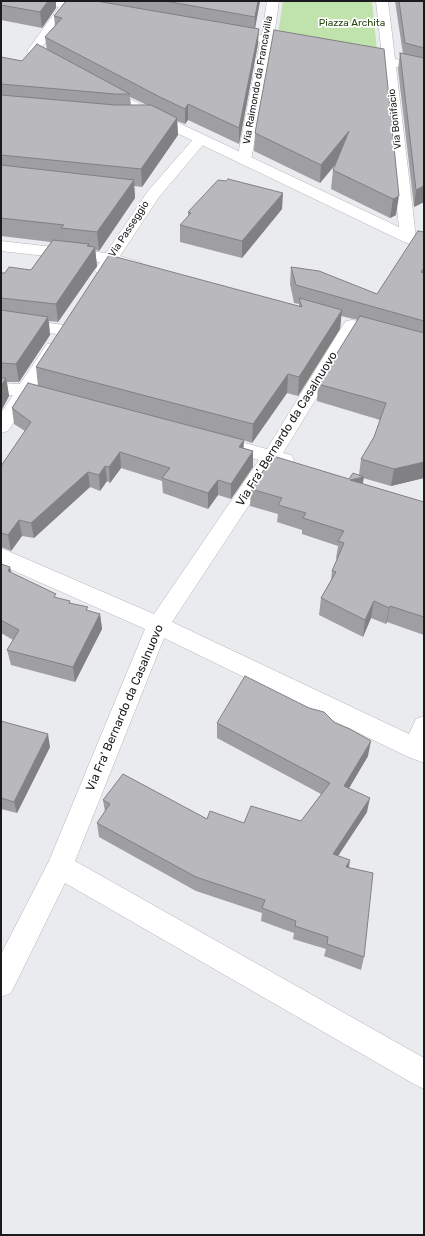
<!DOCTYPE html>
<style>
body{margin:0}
#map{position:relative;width:425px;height:1236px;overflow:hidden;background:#eaebef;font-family:Rubik,sans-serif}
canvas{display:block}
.frame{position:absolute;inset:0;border:2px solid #1b1b1d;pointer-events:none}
</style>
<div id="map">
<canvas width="425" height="1236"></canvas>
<div class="frame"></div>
</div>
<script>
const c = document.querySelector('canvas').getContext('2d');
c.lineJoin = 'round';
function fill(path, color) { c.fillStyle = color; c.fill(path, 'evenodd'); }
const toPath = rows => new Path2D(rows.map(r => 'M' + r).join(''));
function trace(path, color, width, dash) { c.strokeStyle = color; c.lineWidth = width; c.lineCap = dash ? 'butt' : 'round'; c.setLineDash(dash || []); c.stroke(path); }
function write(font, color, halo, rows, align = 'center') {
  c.font = font + ' Rubik,sans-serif'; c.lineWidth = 3.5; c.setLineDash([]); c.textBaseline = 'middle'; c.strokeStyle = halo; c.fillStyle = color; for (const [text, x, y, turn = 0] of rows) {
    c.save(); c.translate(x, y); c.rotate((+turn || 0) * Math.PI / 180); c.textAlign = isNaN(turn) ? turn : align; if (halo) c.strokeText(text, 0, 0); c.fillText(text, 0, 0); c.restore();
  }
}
const green = toPath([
 [283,1,372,1,377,50,278,33]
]);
const street = toPath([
 [267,1,279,1,274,37,305,43,307,46,305,49,301,50,272,45,251,160,249,163,244,164,239,163,237,160,260,42,228,37,224,36,222,33,224,30,228,29,262,35,267,1],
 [376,1,388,1,395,59,424,64,424,72,396,67,416,238,414,241,408,243,402,241,400,238,383,65,352,59,350,56,352,53,356,52,382,57,376,1],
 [201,135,206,136,208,139,159,197,120,256,142,263,144,266,142,269,136,271,115,265,109,273,103,275,97,273,95,270,100,262,1,251,1,241,106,253,148,191,196,136,201,135],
 [1,317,65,325,71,326,74,330,71,334,65,335,1,327,1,317],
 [352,320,358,321,361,325,283,453,291,455,294,460,291,465,284,467,276,464,172,622,409,734,416,719,424,716,424,763,406,756,164,638,75,861,424,1058,424,1089,414,1084,65,883,11,993,1,997,1,954,49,861,145,629,1,565,1,548,154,614,259,460,208,445,205,441,208,437,215,435,267,449,343,325,346,321,352,320],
 [53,343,59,344,62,348,36,387,58,393,61,397,58,401,52,403,30,397,8,431,1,433,1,413,13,395,1,395,1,383,20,384,47,344,53,343]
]);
const secondary = toPath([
 [41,1,65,1,71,2,73,5,40,50,56,58,57,61,56,64,51,65,29,54,27,51,59,7,43,3,41,1],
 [104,86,160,114,424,239,424,249,402,241,150,120,99,93,97,90,99,87,104,86]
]);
const wall = toPath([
 [1,1,56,1,56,8,42,28,1,20],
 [66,1,260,1,255,29,258,44,239,144,188,120,185,124,177,121,178,135,142,187,134,186,135,198,99,251,95,250,97,266,58,322,49,321,50,335,19,382,7,382,9,396,1,411,1,273,5,273,31,270,51,242,1,236,1,57,22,61,47,50,45,37,55,26,54,16],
 [130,97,147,105,131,105],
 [395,1,424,1,424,202,414,207,398,69,400,53,403,54],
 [384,49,396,215,390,218,331,189,333,170,336,164,320,183,254,151,255,133],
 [282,209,242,258,180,242,180,225,188,217,188,212],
 [424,229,424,478,391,486,363,478,363,484,424,502,424,635,387,622,386,624,371,618,363,637,319,615,321,598,331,580,332,571,337,559,336,558,338,546,302,534,302,530,277,522,278,514,250,506,251,489,349,479,359,475,361,459,374,437,380,420,317,401,318,384,358,320,341,316,340,329,298,396,287,393,252,443,240,439,244,440,243,448,253,451,253,467,231,499,218,495,208,509,163,493,162,481,121,468,110,483,107,481,100,491,90,487,34,538,22,536,11,551,1,547,1,466,25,431,14,424,12,408,38,386,36,367,299,307,299,304,294,303,290,284,291,267,377,294,424,232],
 [1,564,10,567,11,573,57,598,71,603,88,611,100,614,102,629,75,682,11,665,7,650,13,640,1,633],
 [1,721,50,747,17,813,1,809],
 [217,723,368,756,349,788,367,812,338,856,349,868,364,957,361,970,324,956,326,949,293,939,294,933,261,921,262,913,196,891,99,837,97,823,105,812,103,800,207,819,244,823,301,821,321,794,217,738]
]);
const shadedWall = toPath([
 [48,1,56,1,56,8,42,28,40,12],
 [258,1,260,1,254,33,255,17],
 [259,29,258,44,239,144,239,128],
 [188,104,188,120,185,124,185,109],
 [177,118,178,135,142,187,141,169],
 [349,131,347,150,320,183,321,165],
 [134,180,135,198,99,251,97,232],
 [424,186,424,202,414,207,416,190],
 [283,193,282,209,242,258,242,241],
 [399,196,396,215,390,218,393,199],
 [89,244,90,255,95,247,97,266,58,322,56,304],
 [342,310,340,329,298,396,299,377],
 [48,317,50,335,19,382,16,364],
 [288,374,287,393,252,443,253,424],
 [6,378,9,396,1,411,1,386],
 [244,440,243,456,239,447],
 [253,451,253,467,231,499,231,484],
 [120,452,121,468,110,483,109,467],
 [424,462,424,478,391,486,394,469],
 [105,466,107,481,100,491,99,475],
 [88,472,90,487,34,538,31,523],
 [364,477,361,494,350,480],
 [218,480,218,495,208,509,208,493],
 [19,520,22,536,11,551,8,535],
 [10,567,13,582,8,571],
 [374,601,371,618,363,637,365,620],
 [390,606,387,622,386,624,389,608],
 [100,614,102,629,75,682,73,667],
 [48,734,50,747,17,813,14,802],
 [371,741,368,756,342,800,344,786],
 [370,798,367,812,330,868,333,854],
 [350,860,348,874,346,867]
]);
const building = toPath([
 [1,1,48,1,40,12,1,5,1,1],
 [66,1,96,1,259,29,239,128,188,104,185,109,160,97,45,37,62,18,54,16,66,1],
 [165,1,258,1,255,17,165,1],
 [399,1,424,1,424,48,405,43,399,1],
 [274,30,384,49,399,196,393,199,333,170,349,131,321,165,255,133,274,30],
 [37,44,130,94,115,94,1,84,1,57,22,61,37,44],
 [400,53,424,58,424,186,416,190,400,53],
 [1,95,115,105,151,105,177,118,141,169,1,155,1,95],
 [1,165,134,180,97,232,61,228,64,225,1,218,1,165],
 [228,179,283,193,242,241,180,225,191,213,188,212,218,180,226,181,228,179],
 [418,231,424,232,424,268,421,272,424,273,424,321,296,285,291,267,319,271,377,294,418,231],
 [53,240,89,244,87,246,95,247,56,304,1,298,1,273,5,273,9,267,31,270,53,240],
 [109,255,302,307,299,298,342,310,299,377,288,374,253,424,36,367,109,255],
 [1,310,48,317,16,364,1,363,1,310],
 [360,316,424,333,424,462,394,469,361,459,374,437,386,403,318,384,360,316],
 [1,378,6,378,1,386,1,378],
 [28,383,244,440,239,447,253,451,231,484,218,480,208,493,162,478,170,468,120,452,109,467,105,466,99,475,88,472,31,523,19,520,8,535,1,533,1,466,31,422,12,408,28,383],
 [273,456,349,479,353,473,364,477,350,480,424,502,424,617,390,606,389,608,374,601,365,620,321,598,336,572,332,571,344,543,338,541,344,531,303,518,306,513,278,505,282,498,251,489,273,456],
 [1,564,10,567,8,571,56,594,54,597,70,601,69,603,88,607,86,610,100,614,73,667,7,650,19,630,1,620,1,564],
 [245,676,309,708,324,712,335,723,350,729,371,741,344,786,370,798,333,854,350,860,346,867,373,873,364,957,327,944,328,937,295,926,296,921,262,908,265,900,196,877,97,823,110,804,103,800,123,774,207,819,210,811,244,823,251,806,301,821,330,783,217,723,245,676],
 [1,721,48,734,14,802,1,798,1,721]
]);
const farParknames = [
 ["Piazza Archita",352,23]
];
const farStreetnames = [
 ["Via Raimondo da Francavilla",258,80,-80],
 ["Via Bonifacio",395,119,-96],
 ["Via Passeggio",129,229,-57]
];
const streetNames = [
 ["Via Fra' Bernardo da Casalnuovo",287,429,-58],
 ["Via Fra' Bernardo da Casalnuovo",125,708,-67]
];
fill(green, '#c0e3ad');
trace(street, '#b3b4b8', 1);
trace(secondary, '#b3b4b8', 1);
fill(street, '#fff');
fill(secondary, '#fff');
fill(wall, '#9e9ea3');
fill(shadedWall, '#818184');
fill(building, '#b8b8bd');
trace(building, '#818184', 1);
write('10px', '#26460f', '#fff', farParknames);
write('10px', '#1b1b1d', '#fff', farStreetnames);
write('12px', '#1b1b1d', '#fff', streetNames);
</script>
